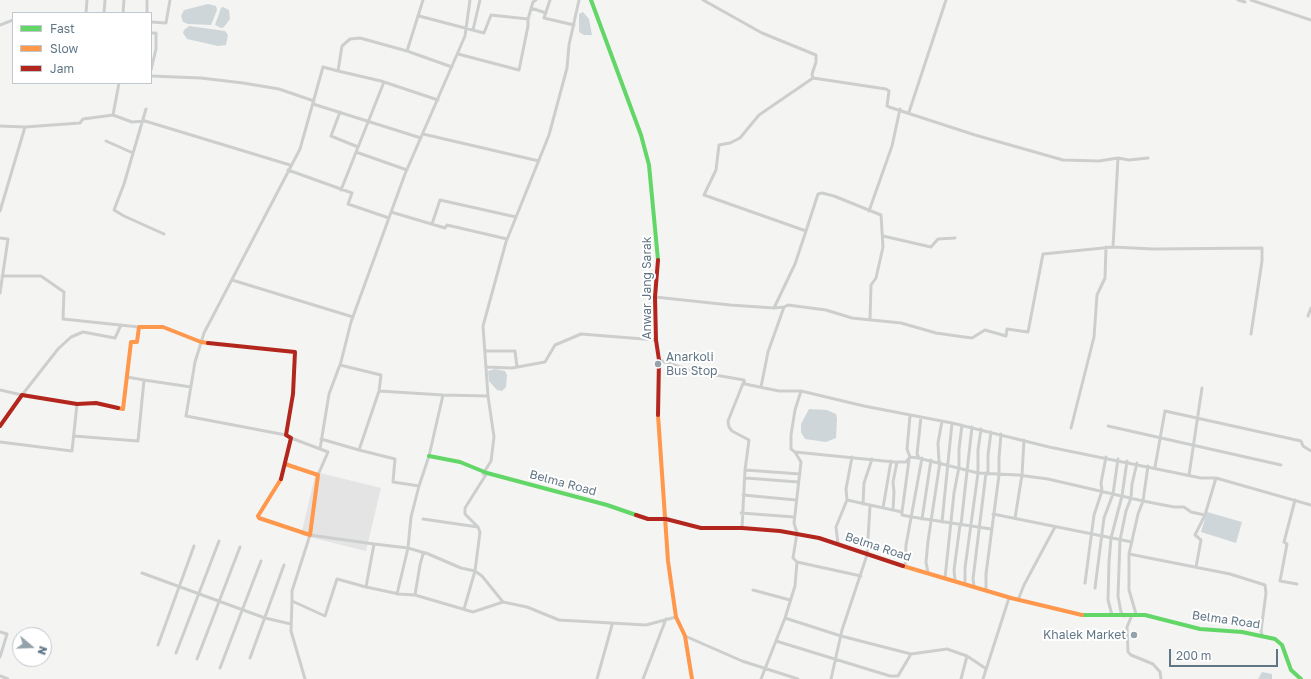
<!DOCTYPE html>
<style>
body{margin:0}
#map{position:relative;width:1311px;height:679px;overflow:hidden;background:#f4f4f2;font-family:"Golos Text",sans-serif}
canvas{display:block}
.legend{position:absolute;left:12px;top:12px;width:140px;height:72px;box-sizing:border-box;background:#fff;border:1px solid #c0c8ce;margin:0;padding:5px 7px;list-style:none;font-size:12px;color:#617685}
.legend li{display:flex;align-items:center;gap:8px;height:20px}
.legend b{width:20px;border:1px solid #c0c8ce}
.north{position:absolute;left:12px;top:627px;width:40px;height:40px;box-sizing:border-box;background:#fff;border:1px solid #c0c8ce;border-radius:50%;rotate:109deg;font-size:11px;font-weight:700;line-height:16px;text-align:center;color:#617685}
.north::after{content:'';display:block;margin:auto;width:14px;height:18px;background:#94a2ab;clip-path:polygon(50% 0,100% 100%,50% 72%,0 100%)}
.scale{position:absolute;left:1169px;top:649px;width:109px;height:18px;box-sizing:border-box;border:2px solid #617685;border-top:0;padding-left:5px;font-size:12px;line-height:14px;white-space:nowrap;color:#617685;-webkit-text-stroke:3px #fff;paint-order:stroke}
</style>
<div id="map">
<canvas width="1311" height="679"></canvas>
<ul class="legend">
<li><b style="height:5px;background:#63d668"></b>Fast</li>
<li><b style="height:5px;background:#ff974d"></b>Slow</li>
<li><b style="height:5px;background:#b3261e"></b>Jam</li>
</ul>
<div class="north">N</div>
<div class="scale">200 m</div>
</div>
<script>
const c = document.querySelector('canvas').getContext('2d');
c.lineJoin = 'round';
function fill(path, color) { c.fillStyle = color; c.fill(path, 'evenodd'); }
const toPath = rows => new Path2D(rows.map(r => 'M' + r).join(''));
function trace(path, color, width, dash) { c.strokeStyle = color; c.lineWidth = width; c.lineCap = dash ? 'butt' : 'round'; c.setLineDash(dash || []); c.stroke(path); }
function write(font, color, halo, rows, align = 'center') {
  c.font = font + ' "Golos Text",sans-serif'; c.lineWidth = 4; c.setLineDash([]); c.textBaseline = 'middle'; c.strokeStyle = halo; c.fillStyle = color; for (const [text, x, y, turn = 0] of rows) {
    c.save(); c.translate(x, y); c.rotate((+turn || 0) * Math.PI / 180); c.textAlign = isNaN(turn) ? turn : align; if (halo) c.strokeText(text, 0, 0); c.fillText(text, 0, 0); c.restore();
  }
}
const built = toPath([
 [316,472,381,488,366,551,301,535]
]);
const water = toPath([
 [208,4,216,6,217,10,211,25,188,24,183,22,181,16,184,10],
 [223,7,229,10,230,19,224,27,221,28,215,25,221,8],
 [583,12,589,19,592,35,584,35,579,32,579,14],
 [189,26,225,31,228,35,226,45,218,46,187,39,183,33,184,30],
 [495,369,505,371,507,375,506,387,502,391,497,390,489,381,488,371],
 [809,409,827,410,836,414,837,419,836,438,826,442,805,439,801,432,801,424],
 [1207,512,1242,522,1236,543,1201,532],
 [1262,672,1272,674,1272,679,1258,679]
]);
const street = toPath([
 [550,0,544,18,574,25],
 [703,0,762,33,816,55,816,62,812,74,813,78,886,89,889,91,887,106,889,107,975,135,1063,160,1099,161,1118,158,1129,160,1148,158],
 [1238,0,1245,2],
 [1251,0,1311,20],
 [531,8,546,13],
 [86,13,87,0],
 [104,13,105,0],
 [123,13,124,0],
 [147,13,147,0],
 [419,16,484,33,491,15,528,19],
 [151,22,166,23,170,0],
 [0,25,13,20],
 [473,30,480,0],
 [151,33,156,33,156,49,151,70],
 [407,51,452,67],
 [458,54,519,70,528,26,528,19,533,2,536,0],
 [338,71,381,81,438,100],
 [151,76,201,78,243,83,279,89,314,101],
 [119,83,113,115,132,122,145,121,290,165],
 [313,104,421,138],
 [146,109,124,184,114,210,124,216,164,234],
 [340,112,331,136,358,147],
 [909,112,946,0],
 [0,126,25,127],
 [423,134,539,161],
 [106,141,133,153],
 [356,152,407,170],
 [288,170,352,193,348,204,389,218],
 [341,190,384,82],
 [0,211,25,127,80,123,83,119,113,115],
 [869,211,892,146,900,109],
 [391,212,445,228,447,225,507,239],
 [432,224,440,200,516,217],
 [806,231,818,194,822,193,834,196,881,215,883,247,876,278,871,285,870,319],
 [883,236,931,247,938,239,955,238],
 [0,238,8,239,0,293],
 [1113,247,1153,249,1262,248,1262,261,1251,334],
 [2,276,41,276,64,292,63,319,139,327],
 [232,280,353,317],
 [655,297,730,305,774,308,784,307],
 [774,308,795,264,806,231,704,195,716,170,719,145,730,143,740,138,759,115,813,78],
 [1308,316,1311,308],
 [485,351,515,351,517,367],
 [659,360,692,371,744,380,745,384,779,391,801,391,864,406,952,423,1049,447,1201,478,1216,478,1311,505],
 [340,365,381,375,379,391],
 [486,367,512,368,545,362,555,345,581,334,656,340],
 [144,380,191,387],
 [761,387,768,352,784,307,788,305,826,310,852,318,901,323,936,333,964,337,972,338,985,330,1006,336,1007,329,1028,332,1043,254,1113,247,1118,158],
 [0,390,22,395,58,349,71,337,83,332,115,338,121,325],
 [1108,426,1281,465],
 [1071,428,1094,337,1097,295,1105,278,1106,247],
 [286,435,186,416,195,362,204,333,300,149,323,67,338,71,342,46,350,39,360,38,407,51,423,0],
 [74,436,138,441,144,380,127,377],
 [291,438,328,452,318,475],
 [321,439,359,450],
 [0,442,72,451,77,404],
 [320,449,329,394,341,362,351,322,405,174,465,36,470,0],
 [795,452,894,462,906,462,910,457,918,458,978,473,1018,475,1048,479,1143,501,1174,507,1184,507,1191,512,1205,515,1216,478],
 [910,457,907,449,910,416],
 [919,458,917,454,921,417],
 [939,462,938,443,942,421],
 [1155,467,1165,411,1301,441,1303,446,1311,451],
 [745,470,800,474],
 [487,473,483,474,491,461,494,437,488,396],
 [988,474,988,455,991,432],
 [1189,475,1202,388],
 [746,478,798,482],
 [419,486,393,482,395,459,359,450,379,391,443,395,488,396,483,326,506,242,549,135,567,68,569,45,579,0],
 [743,495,796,500],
 [847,500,902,512,902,515,912,517,991,529],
 [1295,500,1284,542,1287,544,1280,581,1297,584],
 [863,504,864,483,872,459],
 [883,508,891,461],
 [893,510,894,492,893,482,897,462],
 [902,512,909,460],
 [741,513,794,517],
 [993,514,1132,542],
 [1015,518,1022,475,1024,440],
 [423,519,478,527,480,532,475,571,464,609],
 [922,519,931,460],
 [942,522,952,423],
 [961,525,972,427],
 [478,527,465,514,465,508,487,473],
 [742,528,745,470,749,440,732,431,729,427,728,421,744,381],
 [838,544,836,527,847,500,846,489,852,457],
 [1129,554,1230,574,1265,585,1266,593,1261,631,1262,635],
 [797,562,861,576],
 [905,567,906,545,922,458],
 [1196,567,1201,540,1195,535,1205,515],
 [142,573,265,618,291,624],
 [928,573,926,562,928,541,940,462],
 [945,578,954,493,959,467,959,449,962,425],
 [955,580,954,570,960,525],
 [1085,583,1094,515,1102,491,1101,483,1106,457],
 [965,584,965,568,978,473,978,450,981,429],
 [366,587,399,594,415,595,473,612,503,602],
 [974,587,973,579,986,473],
 [1095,588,1104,518,1113,494,1118,459],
 [753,590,790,600],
 [986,590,986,574,999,475,999,458,1001,434],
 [397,594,408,548,411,517,419,486,429,456,443,395],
 [415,595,420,565,423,554,426,553,461,568,475,571,482,576,503,602,527,607,559,620,646,625,676,617],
 [1018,600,1024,585,1055,527],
 [292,601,292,591,310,535,374,544],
 [1136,614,1129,590,1129,554,1138,514,1143,501,1148,466],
 [1112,615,1108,600,1109,562,1111,538,1122,496,1127,461],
 [1132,615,1127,627,1128,652,1131,655,1153,664,1160,672,1161,679],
 [1124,616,1121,612,1118,596,1120,540,1126,511,1131,498,1132,484,1137,463],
 [785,618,841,636,911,654,947,649,967,656],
 [0,632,7,634,0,657],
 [685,636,742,661,798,679],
 [776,641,890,676,898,676,911,654],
 [158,645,194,546],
 [176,653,219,541],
 [250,658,284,565],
 [197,659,240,547],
 [220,668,261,561],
 [0,676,8,679],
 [305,679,291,631,292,601,325,616,337,579,366,587,374,544,408,548,425,553],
 [597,679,612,625],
 [643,679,666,619],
 [761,679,785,618,795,586,797,562,793,558,797,533,794,523,801,462,795,452,791,449,791,435,795,410,801,391],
 [831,679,842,630,867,555,870,506],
 [961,679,967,656,985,668],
 [983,679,1009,598]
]);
const fast = toPath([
 [591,0,641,135,649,165,658,260],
 [429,456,460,462,487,473,607,505,636,515],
 [1082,615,1145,615,1200,629,1242,632,1275,639,1282,645,1291,670,1301,679]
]);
const slow = toPath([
 [118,408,123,409,131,342,137,342,139,327,163,327,201,342,208,343],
 [658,415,668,561,676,617,685,636,692,679],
 [281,479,258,516,259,518,310,535,318,475,285,464],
 [903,566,1011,598,1082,615]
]);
const jam = toPath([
 [208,343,295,352,293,394,286,435,291,438,281,479],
 [658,415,659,360,656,340,655,297,658,260],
 [0,426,22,395,77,404,96,403,118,408],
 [636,515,648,519,666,519,701,528,742,528,780,531,819,538,903,566]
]);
const markers = [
 [658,364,4,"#94a2ab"],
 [1134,635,4,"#94a2ab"]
];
const streetNames = [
 ["Anwar Jang Sarak",647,288,-90],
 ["Belma Road",563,483,15],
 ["Belma Road",878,547,18],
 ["Belma Road",1226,620,8]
];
const poiNames = [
 ["Anarkoli",666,357],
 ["Bus Stop",666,371],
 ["Khalek Market",1126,635,"right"]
];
fill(built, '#e3e4e3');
fill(water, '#ced6da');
trace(street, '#cdcfcf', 3);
trace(fast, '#63d668', 4);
trace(slow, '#ff974d', 4);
trace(jam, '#b3261e', 4);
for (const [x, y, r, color] of markers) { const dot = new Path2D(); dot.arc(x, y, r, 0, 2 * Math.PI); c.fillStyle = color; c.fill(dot); trace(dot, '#fff', 1.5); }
write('12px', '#617685', '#fff', streetNames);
write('12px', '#617685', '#fff', poiNames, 'left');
</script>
